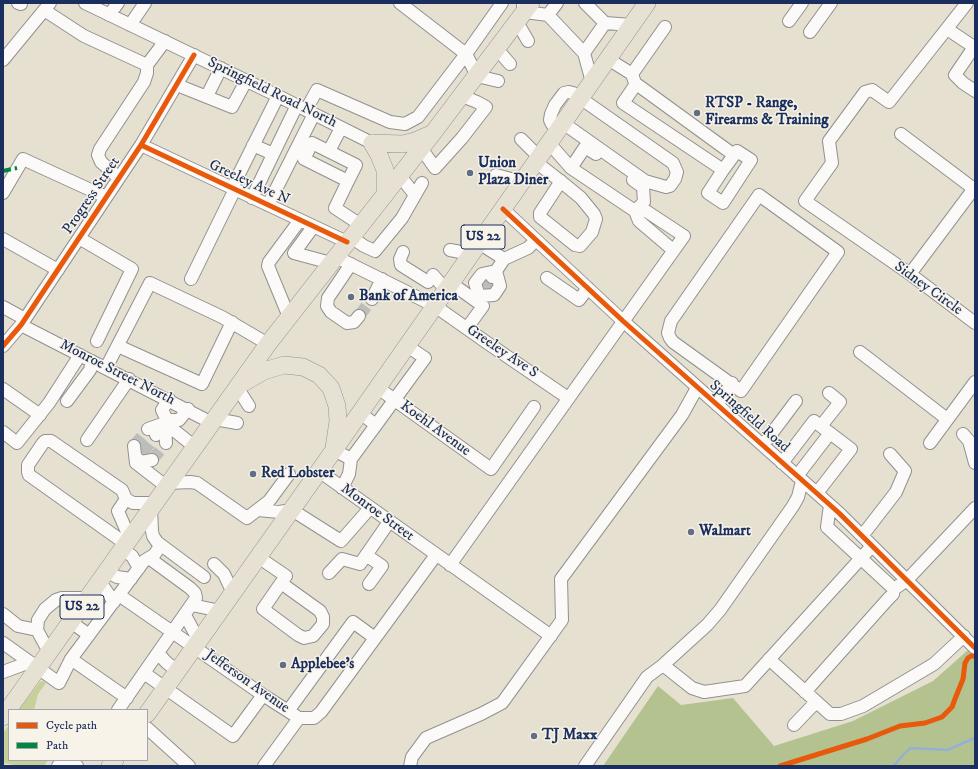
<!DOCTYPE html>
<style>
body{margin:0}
#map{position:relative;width:978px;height:769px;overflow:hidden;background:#e5e0d0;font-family:"IM FELL DW Pica",serif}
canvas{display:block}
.frame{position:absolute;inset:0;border:4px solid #1b2f5e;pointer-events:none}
.legend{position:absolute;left:8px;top:709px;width:140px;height:52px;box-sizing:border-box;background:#f7f3e8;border:1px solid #9fa5b1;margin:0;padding:5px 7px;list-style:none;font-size:12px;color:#1b2f5e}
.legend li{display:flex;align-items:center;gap:8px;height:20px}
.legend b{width:20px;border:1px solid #9fa5b1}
</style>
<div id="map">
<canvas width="978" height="769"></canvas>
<div class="frame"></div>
<ul class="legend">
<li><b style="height:5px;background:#e8590c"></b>Cycle path</li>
<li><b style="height:5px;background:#00873e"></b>Path</li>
</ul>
</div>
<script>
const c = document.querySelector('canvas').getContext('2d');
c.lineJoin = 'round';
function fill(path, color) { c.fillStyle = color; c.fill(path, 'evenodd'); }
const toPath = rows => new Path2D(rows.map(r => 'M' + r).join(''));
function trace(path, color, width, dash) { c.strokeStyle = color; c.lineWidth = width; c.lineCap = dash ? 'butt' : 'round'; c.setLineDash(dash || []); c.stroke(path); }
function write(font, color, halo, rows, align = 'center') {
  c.font = font + ' "IM FELL DW Pica",serif'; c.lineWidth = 3; c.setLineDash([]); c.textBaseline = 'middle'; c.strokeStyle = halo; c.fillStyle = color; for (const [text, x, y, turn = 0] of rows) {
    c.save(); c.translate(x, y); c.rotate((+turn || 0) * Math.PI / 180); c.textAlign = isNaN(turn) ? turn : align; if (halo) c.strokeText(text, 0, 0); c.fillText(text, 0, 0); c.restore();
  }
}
const green = toPath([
 [43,681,46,683,38,694,34,710,19,710,40,682],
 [9,725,9,760,48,760,44,766,19,766,3,763,3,733]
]);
const forest = toPath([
 [968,650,975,650,975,766,603,766,658,686,681,705,733,698,774,746,853,721,933,681]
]);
const stream = toPath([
 [893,766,910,748,947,750,975,738]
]);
const minorTunnel = toPath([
 [484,288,490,280],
 [359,316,372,299],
 [134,446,148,429],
 [142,453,156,435],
 [152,460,166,443]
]);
const minor = toPath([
 [18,3,21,4,21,3],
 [85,3,278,96,372,143],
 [585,3,605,23,632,25],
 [967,3,889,102,872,90,865,92,829,141,832,163,805,201,910,274,975,323],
 [523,6,525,12,548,15,584,53,592,82],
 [44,10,84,36,147,65],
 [109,15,118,3],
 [548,15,557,3],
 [789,21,802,3],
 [517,22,528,41],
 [130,25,145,3],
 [947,29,974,47,955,75,963,83,975,91],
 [810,32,831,3],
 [497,49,510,64],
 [584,53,605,23],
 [608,59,632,74,635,83,734,155],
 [3,60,50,3],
 [632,74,665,27],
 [498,81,477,76,466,54,502,3],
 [636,84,623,103,723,170,737,151,751,160,723,203,708,193,723,170],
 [177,85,232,107,246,81],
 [207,96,221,68],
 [306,110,317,90,390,122,405,124,418,117,466,54,400,3],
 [559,128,552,124,550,120,551,114,555,105,564,93,569,92,573,93,673,163,677,172,675,179,670,186,666,187,645,181,563,123],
 [901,134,974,189],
 [521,139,539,157],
 [312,143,356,165,348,181,304,159,312,143],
 [549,143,571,168,635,211,644,202,643,187,633,180],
 [141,145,347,242],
 [253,145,273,154],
 [421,148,435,168,462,138,486,107,477,102,462,96],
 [329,151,341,128],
 [536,162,564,184,581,198,594,214,596,219,592,232,580,246,575,245,540,217,540,213,561,181],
 [571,168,585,147,596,154],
 [496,175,522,182],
 [400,176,415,195],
 [119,178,101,162,98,155,100,149,144,82,147,73,147,65,165,41],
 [348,181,335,208,361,225],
 [232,188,278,96],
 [3,193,23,159,106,197],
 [759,195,838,252,741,391,673,342,670,338,668,333,671,321,759,195],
 [252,198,297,105],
 [268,205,314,114],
 [503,209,623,321,839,513,975,648],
 [635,211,639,221,673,250],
 [313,227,294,253,331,263],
 [351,237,364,246,375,251,402,218,422,183],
 [79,238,132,269,97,341],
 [3,239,58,270],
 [479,243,504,259],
 [450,250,471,254],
 [403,252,400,259,401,265,428,282],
 [336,257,435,306,486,342,568,398],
 [351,264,328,298,327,306,331,312,347,323,354,322,359,316],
 [496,271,500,286,494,295,479,296,475,283,482,274,496,271],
 [910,274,975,187],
 [433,275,446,290],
 [492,277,504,259,528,248,536,240],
 [547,278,579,300,588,288],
 [191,279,235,189],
 [451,283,483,306,467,328],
 [372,299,382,279],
 [3,307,25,319],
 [289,317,268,266,269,262,300,220],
 [21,325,212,423],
 [3,346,21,325,141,145,194,55],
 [118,346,202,384,232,322],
 [860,352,947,419],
 [106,368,150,283,222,317,268,344],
 [237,387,249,406],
 [378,388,491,469,534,407],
 [3,389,40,415],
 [67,401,90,370,92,361],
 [717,405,732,383],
 [215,419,237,423],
 [167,420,179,420,188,409],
 [165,423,195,447],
 [376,425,425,358,407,346],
 [821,426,840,402,829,393],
 [148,429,165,423,156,435],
 [3,432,17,443,49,403,80,355],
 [963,434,969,441,975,463],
 [87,440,129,379],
 [166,443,165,423,167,420,162,410,169,399],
 [930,443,975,382],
 [763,445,796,401],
 [134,446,136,463,167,487],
 [334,450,351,459,376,425,360,413],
 [138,459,136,463,152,460],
 [782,463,814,421,851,449,817,493],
 [319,471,551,636],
 [797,476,830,433],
 [169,483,190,482,197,483,247,518,269,501,289,474],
 [342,488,349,474,351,459],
 [126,499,118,511,130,539],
 [830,505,827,527,894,589],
 [151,509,152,531,153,536,157,542,204,577],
 [258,510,279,512,292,510,341,541,370,508],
 [862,536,896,492,905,471,890,454],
 [126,544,29,475,28,472,28,465,43,443,45,441,51,441,122,490,126,499,133,503,155,503],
 [122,549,132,556,139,568],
 [366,555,382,566,369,584],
 [258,557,286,576,281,583,263,609,298,635,304,638,313,636,323,624,323,617,320,611,281,583],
 [214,564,224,574,233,593],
 [450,565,684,236,640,207],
 [107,571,117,577,131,579],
 [329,573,342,559,360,564,389,522],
 [100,582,114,602],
 [119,595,263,695,299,718],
 [83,605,96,612,104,615],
 [192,605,220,611],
 [3,614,18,626,37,630],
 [185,615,199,641],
 [71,622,89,635],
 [3,643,59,683,71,659,144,561,154,555,161,545],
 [49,652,37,630,38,620,45,609,56,600,62,598,88,598],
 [158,653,166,662,177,671],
 [71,659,127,698],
 [769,659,830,714,841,714,863,706,934,664,964,636],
 [663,665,692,688,704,692,745,686,872,546],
 [3,672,30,662],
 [144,673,233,736,263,695],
 [805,692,888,599,893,594,894,589,907,580,975,508],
 [118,710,196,598,195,593,190,588,149,558],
 [288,711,353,622,375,638],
 [299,718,314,718,321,712,436,555],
 [794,725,816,702],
 [147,728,189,766],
 [58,766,62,762,66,761,77,766],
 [264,766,299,718],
 [410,766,412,757,426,738,481,714,502,703,505,699,562,620,561,579,682,415,697,388],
 [585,766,647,677,663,665,707,625,720,610,793,506,798,497,802,481]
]);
const highway = toPath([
 [372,143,403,144,415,141,431,134],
 [372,143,379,155,385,170,385,195],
 [243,383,264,371,284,365,303,367,319,375,331,388,337,406,338,421,334,448],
 [147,714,334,450,647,3],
 [3,717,268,344,433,133,531,3],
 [110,766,115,760]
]);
const quiet = toPath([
 [3,171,17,168]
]);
const cycleway = toPath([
 [141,145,347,242],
 [503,209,623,321,839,513,975,648],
 [3,346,21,325,141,145,194,55],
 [780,766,867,739,900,726,925,723,942,717,952,707,955,699,963,679,965,663,968,658,971,656,975,656]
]);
const markers = [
 [697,113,4,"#626d86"],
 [470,173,4,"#626d86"],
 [351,297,4,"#626d86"],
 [253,474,4,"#626d86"],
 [691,532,4,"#626d86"],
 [283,665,4,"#626d86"],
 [534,736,4,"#626d86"]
];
const shields = [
 [483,237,44],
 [82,607,44]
];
const shieldNames = [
 ["US 22",483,237],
 ["US 22",82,607]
];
const streetNames = [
 ["Springfield Road North",272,93,26],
 ["Greeley Ave N",249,183,25],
 ["Progress Street",92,196,-56],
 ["Sidney Circle",928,289,36],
 ["Greeley Ave S",502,352,34],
 ["Monroe Street North",117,373,27],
 ["Springfield Road",749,417,41],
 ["Koehl Avenue",435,429,36],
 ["Monroe Street",377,513,36],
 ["Jefferson Avenue",247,682,35]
];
const poiNames = [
 ["RTSP - Range,",705,104],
 ["Firearms & Training",705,121],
 ["Union",478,164],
 ["Plaza Diner",478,181],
 ["Bank of America",359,297],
 ["Red Lobster",261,474],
 ["Walmart",699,532],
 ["Applebee's",291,665],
 ["TJ Maxx",542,736]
];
fill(green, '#c7d096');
fill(forest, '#b4c290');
trace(stream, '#92b1d5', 2.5);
trace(minorTunnel, '#bdbdb9', 12, [12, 6]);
trace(minor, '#909191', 14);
trace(highway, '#909191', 18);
trace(minor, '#fbfaf8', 12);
trace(highway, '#e7e1d4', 17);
trace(quiet, '#00873e', 4, [8, 4]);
trace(cycleway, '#e8590c', 5);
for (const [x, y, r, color] of markers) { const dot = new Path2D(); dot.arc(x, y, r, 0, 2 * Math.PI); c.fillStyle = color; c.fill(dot); trace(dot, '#f7f3e8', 1.5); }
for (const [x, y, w] of shields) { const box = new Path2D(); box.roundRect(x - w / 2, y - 12, w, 24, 3); c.fillStyle = '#f7f3e8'; c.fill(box); trace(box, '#1b2f5e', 1); }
write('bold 14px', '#1b2f5e', null, shieldNames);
write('15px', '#1b2f5e', '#f7f3e8', streetNames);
write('bold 15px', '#1b2f5e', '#f7f3e8', poiNames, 'left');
</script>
